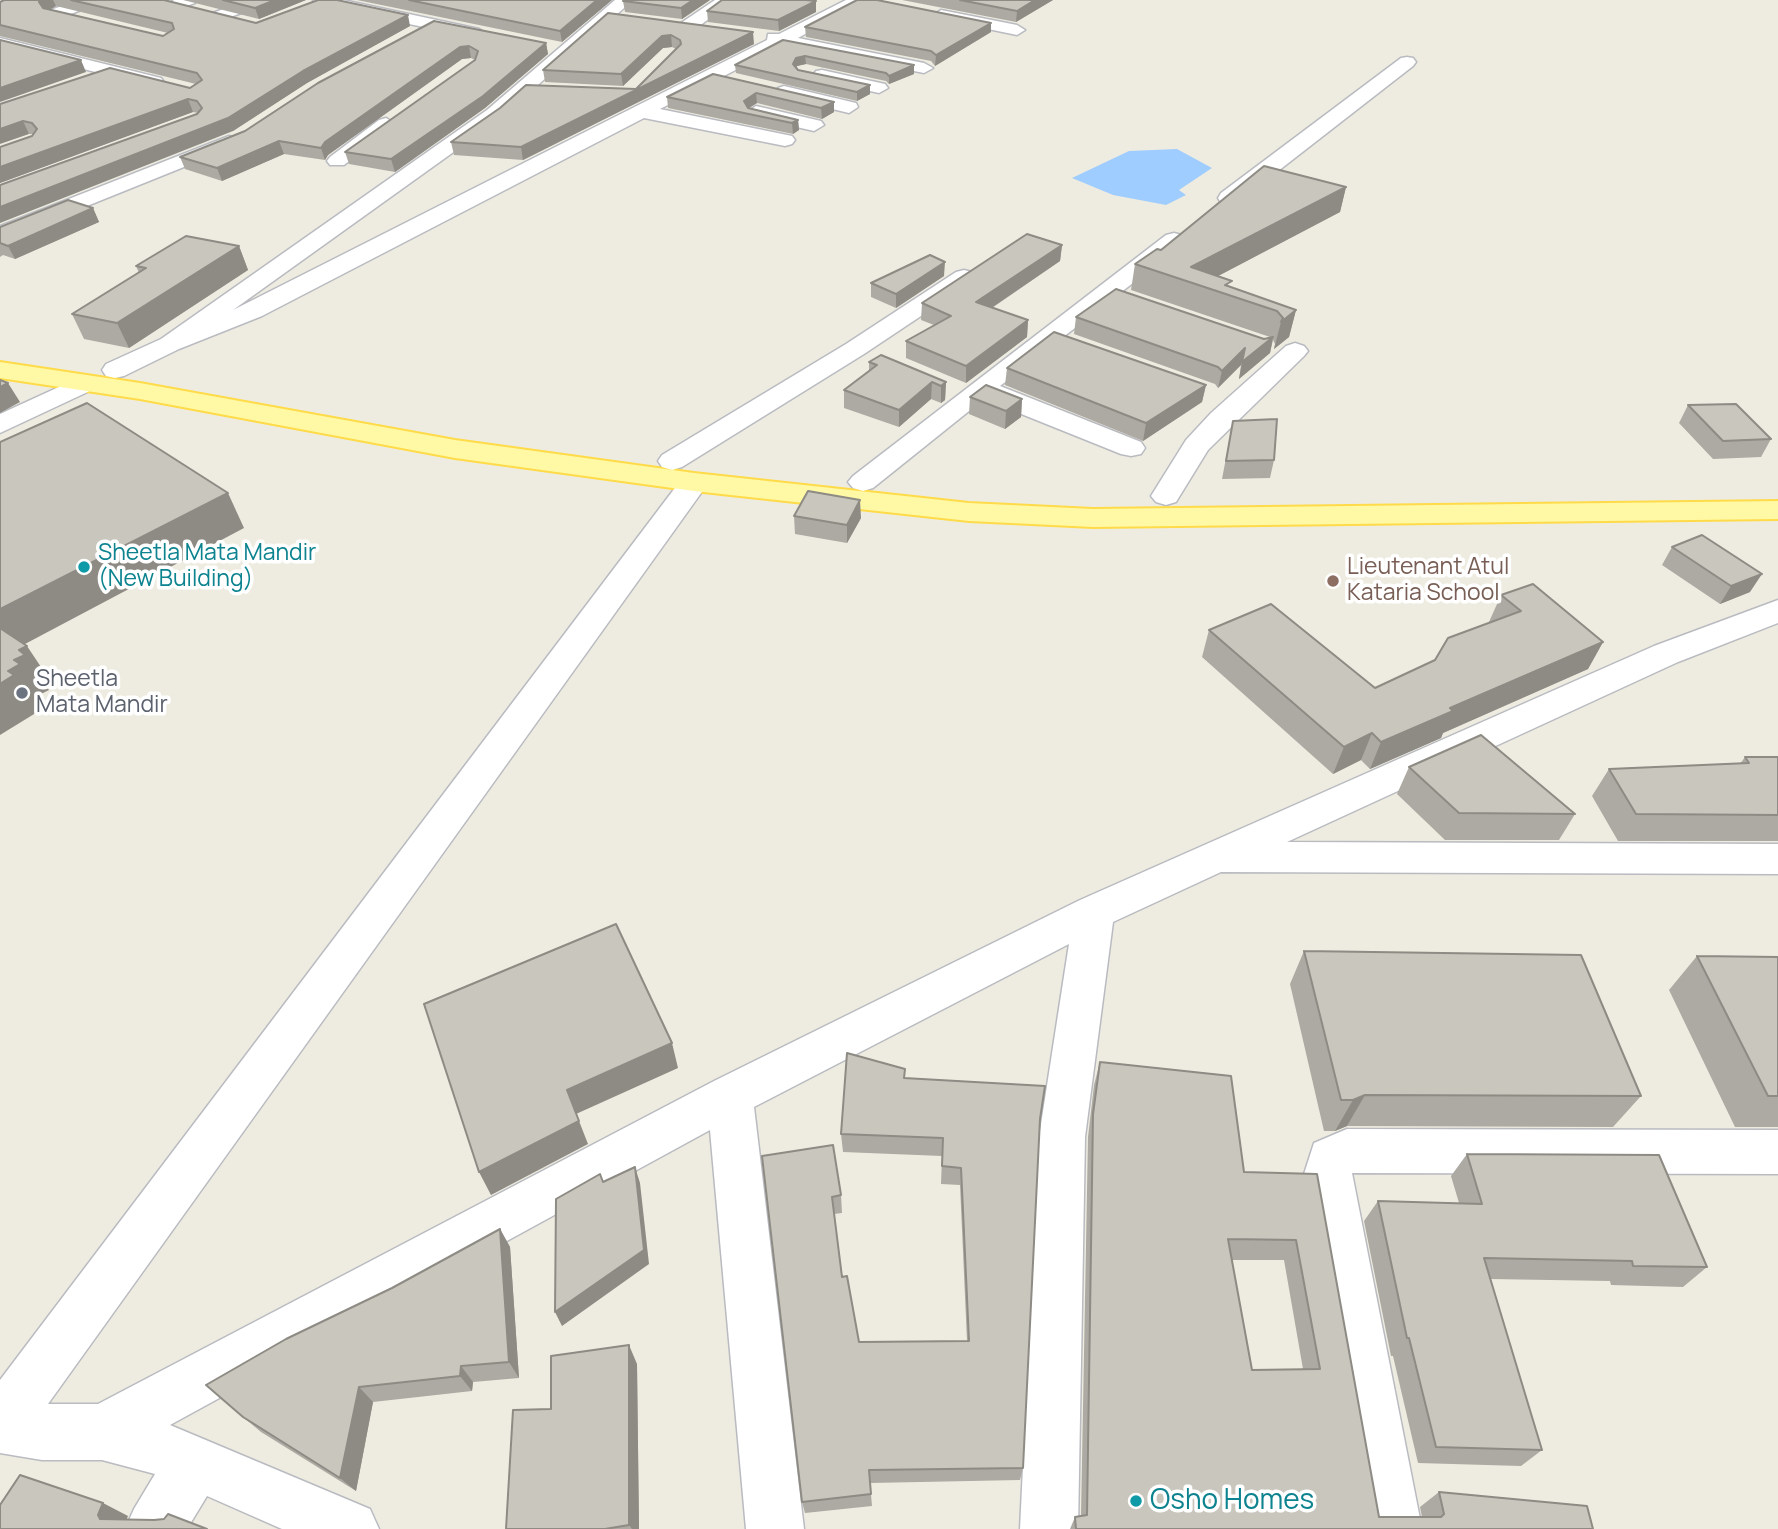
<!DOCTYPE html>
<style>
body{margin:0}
canvas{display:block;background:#eeece0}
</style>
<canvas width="1778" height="1529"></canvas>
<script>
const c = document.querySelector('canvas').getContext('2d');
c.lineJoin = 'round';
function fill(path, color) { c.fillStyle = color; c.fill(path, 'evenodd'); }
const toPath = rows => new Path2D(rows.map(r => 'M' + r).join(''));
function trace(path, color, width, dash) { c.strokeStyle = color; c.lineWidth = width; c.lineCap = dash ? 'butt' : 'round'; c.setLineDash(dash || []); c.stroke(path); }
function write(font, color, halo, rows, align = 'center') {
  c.font = font + ' Manrope,sans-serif'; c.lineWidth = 7; c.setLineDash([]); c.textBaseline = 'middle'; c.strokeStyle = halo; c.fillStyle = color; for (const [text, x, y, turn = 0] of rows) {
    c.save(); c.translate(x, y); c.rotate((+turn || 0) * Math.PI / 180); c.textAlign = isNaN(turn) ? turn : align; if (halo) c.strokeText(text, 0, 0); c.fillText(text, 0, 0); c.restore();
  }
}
const water = toPath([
 [1177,149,1212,168,1179,190,1186,195,1166,205,1113,195,1072,178,1129,151]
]);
const minor = toPath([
 [78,0,101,0,99,3,22,33,10,33,8,29,10,25,78,0],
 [174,0,197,0,195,3,175,10,167,5,174,0],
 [248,0,271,0,269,3,222,20,210,20,208,17,210,14,248,0],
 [313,0,343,0,479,29,487,34,479,39,321,5,313,0],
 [615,0,633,0,501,118,233,310,767,40,768,34,779,34,846,0,866,0,798,38,924,63,933,68,924,73,784,45,660,109,792,136,795,140,792,144,785,146,644,118,262,316,179,349,124,376,115,378,106,376,102,370,106,364,161,339,487,110,615,0],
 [715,0,733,0,693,31,681,31,679,27,681,23,715,0],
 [941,10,1017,25,1025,30,1017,35,935,18,933,15,941,10],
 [0,38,161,78,164,82,155,87,0,48,0,38],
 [1407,57,1413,58,1416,62,1413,66,1237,203,1221,203,1218,198,1221,193,1401,58,1407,57],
 [822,70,885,84,888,88,879,93,816,79,813,75,816,71,822,70],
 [784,86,856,103,858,107,849,113,778,96,775,92,778,88,784,86],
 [756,106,821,121,824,125,814,131,749,116,747,112,756,106],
 [386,118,396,124,393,128,344,165,330,165,327,161,330,157,379,120,386,118],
 [229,136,236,138,239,142,236,146,0,241,0,226,229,136],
 [1174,233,1182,235,1185,240,1182,245,1000,386,1141,442,1145,448,1141,454,1131,456,1121,454,984,399,873,488,863,491,853,488,848,482,853,476,1166,235,1174,233],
 [964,270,972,272,976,277,972,282,864,354,682,467,672,470,662,467,658,461,662,455,846,344,956,272,964,270],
 [1295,343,1304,346,1308,351,1304,356,1208,450,1176,502,1166,505,1156,502,1151,496,1186,440,1211,413,1286,346,1295,343],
 [85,375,94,377,98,383,94,389,0,433,0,414,85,375],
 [694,473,704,476,709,482,48,1404,98,1404,714,1081,1080,900,1654,646,1778,600,1778,623,1678,662,1287,842,1778,844,1778,874,1221,872,1113,922,1085,1137,1078,1529,1020,1529,1039,1137,1069,944,754,1107,804,1529,746,1529,710,1130,170,1425,370,1509,379,1529,282,1529,207,1496,187,1529,125,1529,134,1509,155,1474,102,1460,42,1460,0,1453,0,1380,684,476,694,473],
 [1347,1129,1778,1130,1778,1174,1352,1173,1422,1529,1364,1529,1304,1174,1314,1143,1347,1129]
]);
const major = toPath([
 [0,362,140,383,455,440,694,473,969,503,1093,509,1778,501,1778,519,1093,527,969,521,694,491,455,458,140,399,0,378,0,362]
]);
const wall = toPath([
 [4,0,164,0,256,23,410,26,307,83,233,131,197,114,198,113,193,112,0,183,0,147,32,136,33,134,29,134,0,104,190,88,196,84,0,36,0,2],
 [56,6,168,33,163,36,50,10],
 [183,0,306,0,259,19],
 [357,0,612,0,562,42],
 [624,0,710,0,682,19,625,12,623,1],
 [902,0,1053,0,1016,22],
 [816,1,816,12,779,31,708,22,707,11],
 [608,13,754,44,523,160,454,155,451,142,636,89,676,49,672,47,663,48,623,86,545,82,543,70],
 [434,21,546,43,548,54,485,108,395,172,349,164,345,152,475,60,471,58,462,59,328,155,325,160,284,154,222,181,185,169,180,157,245,131],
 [991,23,991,32,935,66,931,61,806,37,805,27],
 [783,40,914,65,914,74,889,84,886,81,806,64,797,66,796,68,798,70,870,94,857,101,736,73,735,65],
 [713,74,834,112,822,119,757,103,749,108,798,120,799,130,793,134,668,108,667,97],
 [1346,187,1340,212,1218,276,1230,287,1296,310,1289,337,1274,349,1275,344,1273,340,1270,353,1239,379,1241,365,1218,388,1215,384,1074,334,1076,317,1264,339,1270,337,1131,290,1135,264,1161,250],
 [93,208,99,222,15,259,3,255,0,257,0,227],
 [1062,245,1060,261,992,308,1028,320,1027,337,966,383,906,358,906,341,934,325,921,320,922,303],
 [239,246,248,270,129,348,84,339,72,314,139,273,136,266],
 [944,276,896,308,871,297,871,283],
 [869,362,946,382,945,400,941,403,931,399,899,427,844,408,844,390,869,371],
 [1007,368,1206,385,1202,402,1143,441,1005,385],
 [970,397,1022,399,1021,417,1005,429,969,414],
 [1688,405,1771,439,1761,457,1713,459,1679,423],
 [1233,421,1274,460,1270,478,1222,479],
 [794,516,861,518,847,543,795,534],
 [1672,547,1750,592,1720,604,1662,565],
 [1501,595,1603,642,1588,669,1443,733,1441,738,1370,769,1361,760,1333,774,1202,657,1209,630,1375,688,1435,660,1490,622,1489,622],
 [1745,757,1778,757,1778,841,1618,841,1592,796,1609,769,1740,764],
 [1409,767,1575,814,1559,840,1445,840,1397,794],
 [1304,951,1641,1096,1613,1127,1347,1126,1335,1131,1324,1131,1290,984],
 [1697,956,1778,957,1778,1127,1735,1127,1669,990],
 [1100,1062,1244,1172,1317,1174,1379,1517,1422,1517,1420,1507,1439,1492,1593,1529,1070,1529,1075,1517,1081,1516,1088,1137,1094,1085],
 [1232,1260,1284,1260,1303,1369,1252,1370],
 [905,1078,1040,1119,1023,1468,1020,1480,870,1483,872,1506,805,1513,802,1502,762,1156,841,1195,842,1213,834,1214,842,1277,859,1342,967,1341,960,1185,941,1184,942,1156,843,1152,841,1134],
 [1467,1154,1707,1267,1683,1287,1611,1285,1610,1281,1490,1279,1542,1450,1521,1466,1418,1463,1393,1356,1391,1356,1364,1221,1378,1201,1459,1203,1451,1176],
 [500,1229,510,1247,519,1378,473,1382,472,1391,373,1402,356,1491,261,1432,243,1417,392,1288],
 [637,1364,639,1529,506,1529,551,1409]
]);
const shadedWall = toPath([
 [43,0,53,0,56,6,44,13,39,2],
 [275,0,306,0,259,19,255,8],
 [597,0,612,0,562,42,560,31],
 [693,0,710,0,682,19,681,8],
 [1035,0,1053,0,1016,22,1017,11],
 [816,1,816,12,779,31,778,20],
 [408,15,410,26,307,83,233,131,0,223,0,207,303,71],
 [991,23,991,32,935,66,936,55],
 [753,32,754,44,523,160,521,147],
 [671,35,672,47,663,48,623,86,621,74,662,36],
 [546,43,548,54,485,108,395,172,391,159],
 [469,46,471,58,462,59,328,155,325,160,321,148,325,142,460,47],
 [805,56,806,64,797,66,793,72,793,64,796,58],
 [81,60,86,72,0,102,0,88],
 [914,65,914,74,889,84,889,76],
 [870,85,870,94,857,101,857,92],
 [756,93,757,103,744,111,744,101],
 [188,99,193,112,0,183,0,167],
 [834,102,834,112,822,119,821,108],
 [798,120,799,130,793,134,792,123],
 [23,121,29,134,0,144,0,129],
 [279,141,284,154,222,181,217,168],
 [1346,187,1340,212,1201,285,1191,267],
 [93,208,99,222,15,259,8,246],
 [1062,245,1060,261,975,319,976,302],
 [239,246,248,270,129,348,117,323],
 [945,262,944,276,896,308,896,294],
 [1296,310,1289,337,1274,349,1281,322],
 [1028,320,1027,337,966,383,966,366],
 [1273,337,1270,353,1239,379,1242,362],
 [1245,348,1241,365,1218,388,1222,371],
 [932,382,931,399,899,427,899,410],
 [946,382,945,400,941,403,941,386],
 [8,383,20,402,0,413,0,387],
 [1206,385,1202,402,1143,441,1146,423],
 [1022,399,1021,417,1005,429,1006,411],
 [228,493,244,528,8,653,0,641,0,609],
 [860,500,861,518,847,543,847,525],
 [1762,574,1750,592,1720,604,1731,586],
 [1603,642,1588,669,1443,733,1441,738,1370,769,1381,742,1450,708],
 [27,646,51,682,45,685,49,690,41,694,45,699,35,705,39,711,0,735,0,684,19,650],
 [1372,733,1361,760,1333,774,1344,747],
 [672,1043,678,1068,576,1114,567,1090],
 [1365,1095,1347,1126,1335,1131,1353,1100],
 [579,1121,588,1144,491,1195,479,1172],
 [635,1167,640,1183,649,1264,562,1326,555,1312],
 [500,1229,510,1247,519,1378,509,1362],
 [629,1345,637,1364,639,1529,632,1529,629,1525],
 [461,1366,473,1382,472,1391,460,1376],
 [359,1387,373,1402,356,1491,340,1478],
 [103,1503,128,1516,123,1528,100,1519,98,1515]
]);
const building = toPath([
 [4,0,43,0,39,2,43,8,163,36,174,29,172,23,71,0,164,0,256,23,318,0,337,0,408,15,303,71,228,118,0,207,0,185,197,114,202,108,197,101,188,99,0,167,0,147,32,136,37,129,32,123,23,121,0,129,0,104,110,68,190,88,202,80,197,73,0,25,0,2,4,0],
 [223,0,275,0,255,8,223,0],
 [409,0,597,0,560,31,409,0],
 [624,0,693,0,681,8,623,1,624,0],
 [722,0,806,0,816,1,778,20,707,11,722,0],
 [857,0,877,0,991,23,936,55,931,51,805,27,857,0],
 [960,0,1035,0,1017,11,960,0],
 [608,13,753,32,521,147,451,142,500,108,526,85,636,89,681,44,680,40,671,35,662,36,621,74,543,70,608,13],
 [434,21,546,43,483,96,391,159,345,152,475,60,478,51,469,46,460,47,325,142,321,148,279,141,217,168,180,157,245,131,318,83,434,21],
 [0,40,81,60,0,88,0,40],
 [783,40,914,65,889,76,886,73,805,56,796,58,793,64,798,70,870,85,857,92,735,65,783,40],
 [713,74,834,102,821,108,756,93,744,101,748,108,798,120,792,123,667,97,713,74],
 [1264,166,1346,187,1191,267,1232,281,1225,285,1296,310,1281,322,1283,318,1277,311,1135,264,1157,249,1161,250,1264,166],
 [68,200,93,208,8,246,0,243,0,227,68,200],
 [1027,234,1062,245,976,302,1028,320,966,366,906,341,951,316,922,303,1027,234],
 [186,236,239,246,117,323,72,314,146,268,136,266,186,236],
 [930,255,945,262,896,294,871,283,930,255],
 [1116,289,1264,339,1273,337,1242,362,1245,348,1222,371,1218,367,1076,317,1116,289],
 [1054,332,1206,385,1146,423,1007,368,1054,332],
 [881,355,946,382,941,386,932,382,899,410,844,390,877,365,869,362,881,355],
 [0,380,8,383,0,387,0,380],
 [986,385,1022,399,1006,411,970,397,986,385],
 [87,403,228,493,0,609,0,442,87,403],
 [1736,404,1771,439,1723,441,1688,405,1736,404],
 [1277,419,1274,460,1226,461,1233,421,1277,419],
 [808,491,860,500,847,525,794,516,808,491],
 [1702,535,1762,574,1731,586,1672,547,1702,535],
 [1533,584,1603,642,1450,708,1453,711,1381,742,1372,733,1344,747,1209,630,1271,604,1375,688,1435,660,1448,638,1521,611,1501,595,1533,584],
 [0,628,27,646,19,650,25,655,14,660,20,664,8,671,14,675,0,684,0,628],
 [1481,735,1575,814,1459,813,1409,767,1481,735],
 [1745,757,1778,757,1778,815,1636,814,1609,769,1749,763,1745,757],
 [616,924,672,1043,567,1090,579,1121,479,1172,424,1004,616,924],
 [1304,951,1581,955,1641,1096,1365,1095,1353,1100,1341,1100,1304,951],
 [1697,956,1778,957,1778,1096,1768,1096,1697,956],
 [847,1053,905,1069,904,1078,1045,1086,1040,1119,1023,1468,869,1470,871,1494,802,1502,762,1156,833,1145,841,1195,832,1197,842,1277,847,1276,859,1342,969,1341,961,1168,942,1166,943,1138,841,1134,847,1053],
 [1100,1062,1231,1076,1244,1172,1317,1174,1379,1517,1441,1517,1444,1514,1439,1492,1587,1506,1593,1529,1076,1529,1075,1517,1087,1515,1093,1114,1100,1062],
 [1228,1239,1296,1240,1320,1369,1252,1370,1228,1239],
 [1467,1154,1659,1155,1707,1267,1633,1266,1632,1261,1484,1258,1542,1450,1436,1447,1409,1338,1407,1338,1378,1201,1482,1204,1467,1154],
 [635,1167,644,1250,555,1312,556,1199,600,1174,603,1182,635,1167],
 [500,1229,509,1362,461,1366,460,1376,359,1387,340,1478,243,1417,206,1385,286,1339,392,1288,500,1229],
 [629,1345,629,1525,605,1529,506,1529,513,1410,551,1409,551,1356,629,1345],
 [20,1475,103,1503,98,1515,100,1519,154,1520,164,1519,168,1514,207,1529,0,1529,0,1505,20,1475]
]);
const markers = [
 [84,567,7,"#0f9aa8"],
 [1333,581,7,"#8d6e63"],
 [22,693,7,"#6b7280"],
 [1136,1501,7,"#0f9aa8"]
];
const cultureNames = [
 ["Sheetla Mata Mandir",98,554],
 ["(New Building)",98,580]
];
const educationNames = [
 ["Lieutenant Atul",1347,568],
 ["Kataria School",1347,594]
];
const worshipNames = [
 ["Sheetla",36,680],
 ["Mata Mandir",36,706]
];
const nearCulturenames = [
 ["Osho Homes",1150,1501]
];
fill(water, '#a0cdff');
trace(minor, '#b9bbc1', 3);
trace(major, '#ffdb49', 4);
fill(minor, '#fff');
fill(major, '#fff8a5');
fill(wall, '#adaaa3');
fill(shadedWall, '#8d8b84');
fill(building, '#c9c6bd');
trace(building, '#8d8b84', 2);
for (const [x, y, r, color] of markers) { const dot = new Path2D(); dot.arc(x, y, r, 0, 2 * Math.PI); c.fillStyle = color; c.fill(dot); trace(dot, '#fff', 2.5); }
write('23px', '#0d838f', '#fff', cultureNames, 'left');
write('23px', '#785e54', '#fff', educationNames, 'left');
write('23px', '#5b616d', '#fff', worshipNames, 'left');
write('28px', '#0d838f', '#fff', nearCulturenames, 'left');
</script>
